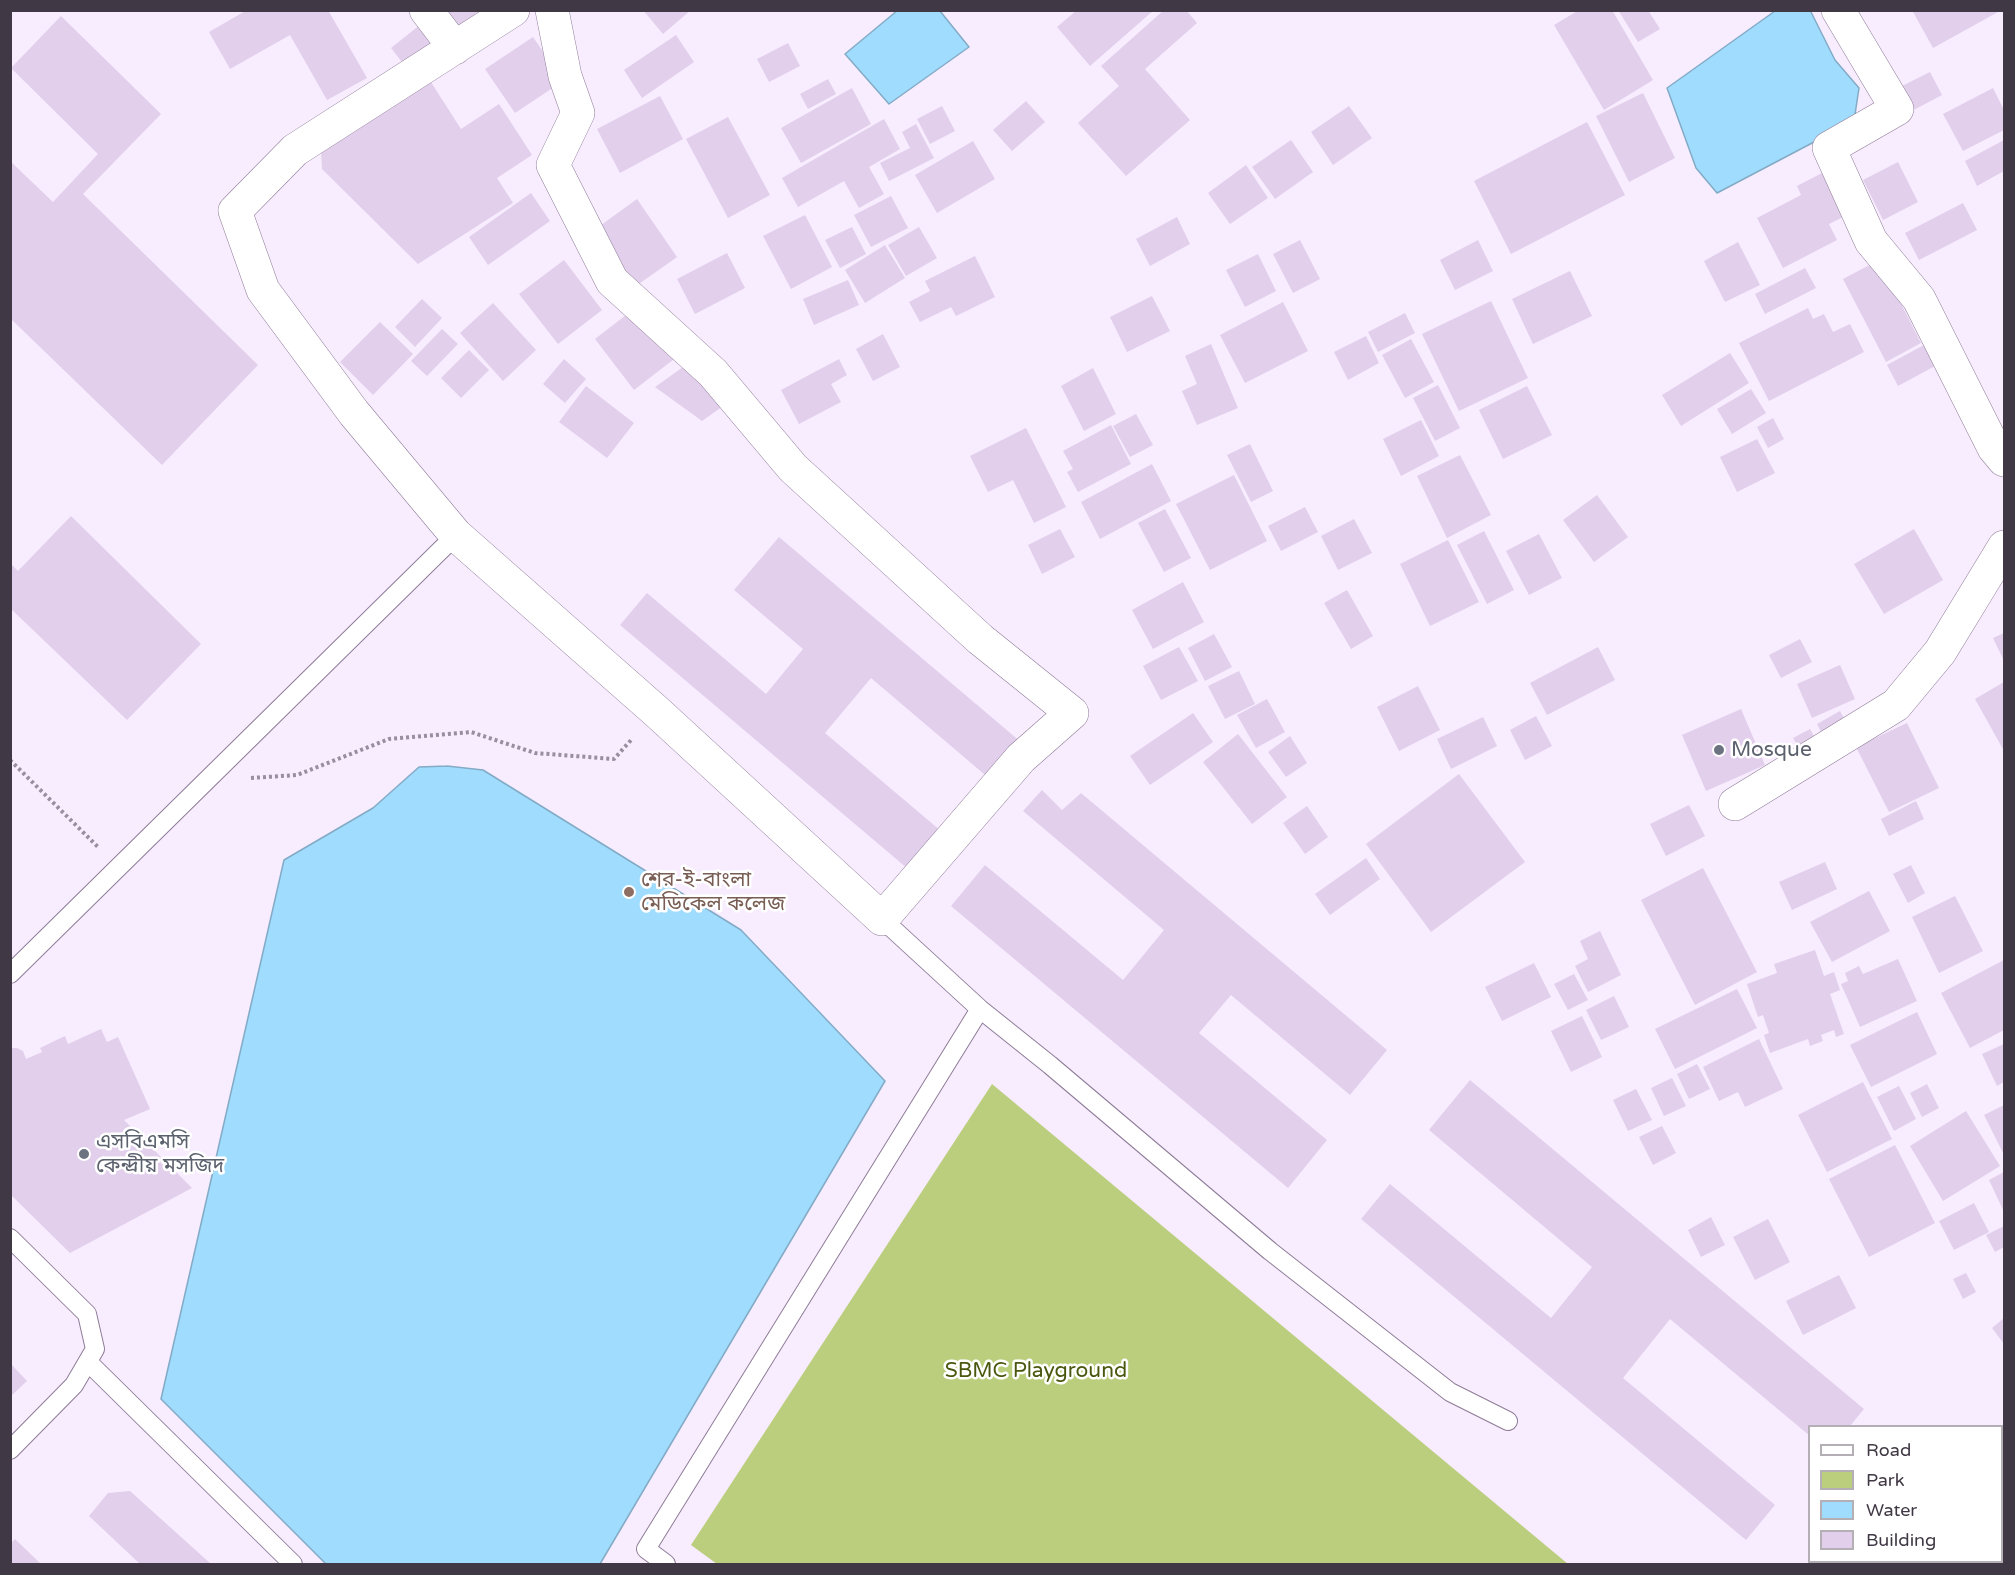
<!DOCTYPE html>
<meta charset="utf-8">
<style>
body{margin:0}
#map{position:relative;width:2015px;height:1575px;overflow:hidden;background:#f8ecff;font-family:"Varela Round",sans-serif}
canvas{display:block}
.frame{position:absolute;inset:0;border:12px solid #403844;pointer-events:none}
.legend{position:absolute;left:1808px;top:1425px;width:195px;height:138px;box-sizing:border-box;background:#fff;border:2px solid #b3afb4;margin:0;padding:8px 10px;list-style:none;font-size:18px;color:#403844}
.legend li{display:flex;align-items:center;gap:12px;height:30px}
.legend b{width:30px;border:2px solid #b3afb4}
</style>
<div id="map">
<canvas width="2015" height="1575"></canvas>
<div class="frame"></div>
<ul class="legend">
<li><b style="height:8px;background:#fff"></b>Road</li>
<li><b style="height:16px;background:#bbce7e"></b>Park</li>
<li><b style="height:16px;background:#a0dcfd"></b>Water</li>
<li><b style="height:16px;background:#e2cfec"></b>Building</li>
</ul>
</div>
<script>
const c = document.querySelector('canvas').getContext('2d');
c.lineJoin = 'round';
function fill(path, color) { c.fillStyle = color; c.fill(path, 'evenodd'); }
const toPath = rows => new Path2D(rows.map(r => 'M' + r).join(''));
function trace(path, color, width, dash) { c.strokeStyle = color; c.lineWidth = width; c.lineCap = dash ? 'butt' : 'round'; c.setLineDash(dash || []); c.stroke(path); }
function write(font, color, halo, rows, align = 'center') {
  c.font = font + ' "Varela Round","Noto Sans Bengali",sans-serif'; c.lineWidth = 5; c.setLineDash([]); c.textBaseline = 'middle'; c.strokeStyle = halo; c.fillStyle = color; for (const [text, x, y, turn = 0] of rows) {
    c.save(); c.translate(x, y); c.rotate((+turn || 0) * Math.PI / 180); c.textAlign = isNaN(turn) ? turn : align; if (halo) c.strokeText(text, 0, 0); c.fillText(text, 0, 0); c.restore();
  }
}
const green = toPath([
 [992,1084,1568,1564,717,1564,691,1545]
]);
const water = toPath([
 [898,10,940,11,969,47,889,104,845,54,898,10],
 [1810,10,1835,60,1859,88,1854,121,1717,193,1696,168,1667,88,1775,11,1810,10],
 [447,766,483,770,741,930,885,1081,600,1564,326,1564,161,1399,284,860,373,808,419,767,447,766]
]);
const building = toPath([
 [247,10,328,10,367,78,327,100,290,35,230,69,209,32],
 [442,10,480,10,456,29],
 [643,10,691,10,663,34],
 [1077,10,1154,10,1090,66,1057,27],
 [1164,10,1186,10,1197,23,1145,69,1190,120,1126,176,1078,123,1119,86,1101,66],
 [1579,10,1612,10,1653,80,1604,110,1554,25],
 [1618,10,1648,10,1660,29,1638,42],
 [1912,10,1997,10,1998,12,1933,48],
 [61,16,161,114,83,194,258,365,162,465,10,318,10,161,53,202,98,154,11,68],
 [426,20,444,42,409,71,391,48],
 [676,35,694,62,642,98,624,70],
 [533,37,563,81,515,113,485,69],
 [788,43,800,66,769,82,757,59],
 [1930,72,1942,95,1906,114,1894,90],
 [429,79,461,129,499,104,532,155,497,178,513,203,418,264,322,169,321,150],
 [828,79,836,94,808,109,800,94],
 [852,88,871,124,801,163,781,128],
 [1993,88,2004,110,2004,130,1963,151,1943,114],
 [1643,93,1675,158,1629,182,1596,116],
 [660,96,683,139,620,173,597,129],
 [1026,101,1045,122,1012,151,993,130],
 [942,106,955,131,930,144,917,119],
 [1349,106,1372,138,1333,165,1311,132],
 [728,117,770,195,728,218,686,139],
 [884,119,900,149,869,167,884,194,859,208,844,181,798,207,782,178],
 [1587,122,1625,195,1511,254,1474,181],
 [916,124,934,158,889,181,880,163,910,148,902,132],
 [1291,140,1313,172,1275,199,1252,167],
 [2004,140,2004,171,1977,186,1965,161],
 [973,141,995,179,937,213,915,175],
 [1898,162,1918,202,1883,220,1863,180],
 [1246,165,1268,198,1230,224,1208,193],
 [1822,173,1845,216,1829,224,1837,240,1783,268,1757,218,1801,195,1797,186],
 [531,193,550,221,488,265,469,237],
 [891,196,908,228,871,247,854,215],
 [637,199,677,257,636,286,597,228],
 [1963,203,1977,230,1919,260,1905,233],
 [805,215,832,267,791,289,763,236],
 [1177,217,1190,244,1150,266,1136,239],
 [852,227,866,254,840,268,825,240],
 [919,227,937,258,906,276,888,245],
 [1300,240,1320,279,1293,293,1273,254],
 [1478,240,1493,271,1455,290,1440,260],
 [1738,242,1760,285,1725,302,1704,261],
 [885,245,905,278,865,303,845,270],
 [727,253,745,288,695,314,677,279],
 [1258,254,1276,291,1245,307,1226,270],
 [975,256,995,297,956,316,951,307,920,322,909,302,930,291,925,281],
 [564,260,602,310,558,344,519,294],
 [1879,260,1921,343,1886,362,1843,279],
 [1805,268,1816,288,1765,314,1755,294],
 [1570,271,1592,316,1533,344,1512,299],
 [848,280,859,305,814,325,803,299],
 [1152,296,1170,331,1127,352,1110,317],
 [422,299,442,318,415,347,395,327],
 [1491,301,1528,378,1459,411,1422,334],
 [1283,302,1308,351,1245,383,1220,335],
 [493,303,536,350,503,381,460,333],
 [639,305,678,356,634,390,595,339],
 [1808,308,1813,319,1824,314,1833,332,1850,324,1864,352,1769,401,1739,343],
 [1405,313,1415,333,1378,352,1368,332],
 [380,322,413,354,373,395,340,362],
 [442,329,458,344,427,376,411,361],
 [883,334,900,367,873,381,856,349],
 [1366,336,1379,363,1348,380,1334,352],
 [1411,339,1434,382,1405,398,1382,355],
 [1211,344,1238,408,1197,425,1182,391,1197,384,1185,356],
 [1924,345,1935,366,1898,386,1887,365],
 [469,350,489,370,461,398,441,378],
 [1730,353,1749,383,1681,426,1662,395],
 [564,359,586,379,565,403,543,384],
 [839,359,847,375,831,384,841,402,799,424,781,390],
 [693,360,726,404,702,421,655,387],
 [1093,368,1116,414,1084,431,1061,386],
 [1438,385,1460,428,1435,441,1413,398],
 [586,386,634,423,607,458,559,422],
 [1527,386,1552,435,1503,459,1479,410],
 [1751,389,1766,413,1732,434,1717,409],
 [1136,414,1153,445,1130,457,1113,426],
 [1773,418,1784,439,1768,448,1757,427],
 [1421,420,1439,456,1401,476,1383,439],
 [1111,425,1131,464,1078,492,1067,472,1073,469,1063,451],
 [1026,428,1066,507,1034,523,1013,480,988,492,970,456],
 [1757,439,1775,473,1737,492,1720,457],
 [1250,444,1273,491,1251,502,1227,455],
 [1460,455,1491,515,1447,538,1417,476],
 [1152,464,1171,501,1100,539,1081,502],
 [1234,475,1267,541,1210,570,1176,504],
 [1597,495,1628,537,1594,562,1563,520],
 [1305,507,1318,532,1281,551,1268,526],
 [1165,509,1191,558,1164,572,1138,523],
 [71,516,201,644,127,720,10,608,10,563,18,571],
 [1354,519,1372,553,1338,570,1321,536],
 [1060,529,1075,557,1042,574,1028,545],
 [1914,529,1943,580,1884,614,1854,564],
 [1484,531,1514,590,1487,604,1457,545],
 [1539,534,1562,578,1529,595,1506,551],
 [779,537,1022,743,991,780,871,678,825,733,941,831,908,869,620,625,647,593,766,694,803,649,734,590],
 [1448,540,1479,602,1430,626,1400,564],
 [1183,582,1204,622,1153,649,1132,610],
 [1347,590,1373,636,1351,649,1324,603],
 [2004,633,2004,661,1993,638],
 [1214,634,1232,667,1205,681,1188,648],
 [1800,639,1812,662,1781,678,1769,655],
 [1179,647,1198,681,1161,700,1143,666],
 [1598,647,1615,680,1547,715,1530,683],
 [1840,665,1855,699,1812,718,1797,684],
 [1239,671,1255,704,1225,719,1208,686],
 [2004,682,2004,751,1975,699],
 [1418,686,1440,730,1399,751,1377,707],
 [1267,699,1285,732,1256,748,1237,715],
 [1741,709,1765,765,1706,791,1682,735],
 [1840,711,1850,729,1826,742,1817,724],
 [1193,713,1213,742,1150,785,1130,756],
 [1536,716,1552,746,1525,760,1510,730],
 [1483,717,1497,746,1451,769,1437,739],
 [1907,723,1939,788,1889,812,1856,747],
 [1810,729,1817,741,1800,750,1793,738],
 [1238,734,1287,797,1252,824,1203,762],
 [1290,736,1307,763,1286,777,1268,752],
 [1459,774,1525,862,1431,932,1366,844],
 [1042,790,1062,810,1081,793,1387,1050,1350,1095,1231,995,1199,1033,1327,1140,1288,1188,951,906,985,865,1123,980,1164,930,1023,811],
 [1916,801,1924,819,1889,836,1881,819],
 [1689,805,1705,836,1666,856,1650,824],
 [1307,806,1328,837,1305,854,1283,823],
 [1366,858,1380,879,1330,915,1315,894],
 [1825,862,1837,889,1792,910,1779,882],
 [1911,865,1925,893,1908,903,1893,874],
 [1703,868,1757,972,1695,1005,1641,900],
 [1869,891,1890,931,1832,962,1810,922],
 [1955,896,1983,951,1939,973,1912,917],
 [1600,931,1621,975,1588,992,1575,966,1588,959,1580,941],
 [1815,950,1824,976,1834,972,1840,990,1830,994,1844,1034,1836,1037,1834,1030,1821,1035,1823,1041,1810,1046,1808,1039,1770,1053,1764,1035,1769,1033,1763,1015,1758,1017,1747,984,1777,973,1774,964],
 [1898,959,1917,1001,1860,1027,1841,984,1848,981,1845,973,1859,966,1863,974],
 [2004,960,2004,1030,1970,1048,1941,993],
 [1534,963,1551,997,1502,1021,1485,987],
 [1574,974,1588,1000,1568,1010,1554,984],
 [1737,989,1757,1028,1675,1069,1655,1029],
 [1614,996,1629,1027,1601,1040,1586,1010],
 [1917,1012,1937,1054,1871,1087,1850,1045],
 [1582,1016,1602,1057,1571,1072,1551,1031],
 [101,1029,107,1042,118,1037,150,1109,124,1120,192,1188,70,1253,10,1194,10,1048,17,1048,23,1051,26,1059,42,1052,40,1048,65,1036,68,1044],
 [1759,1039,1783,1089,1745,1107,1738,1092,1719,1101,1703,1067],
 [2004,1044,2004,1082,1997,1086,1982,1054],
 [1697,1064,1710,1089,1689,1099,1677,1074],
 [1672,1078,1686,1106,1664,1116,1651,1088],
 [1470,1080,1864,1409,1850,1426,1810,1426,1810,1436,1670,1319,1623,1378,1775,1505,1746,1540,1361,1219,1390,1184,1551,1318,1592,1267,1429,1130],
 [1863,1082,1892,1139,1827,1172,1798,1115],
 [1927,1084,1939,1108,1922,1117,1910,1093],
 [1899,1086,1916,1119,1894,1131,1877,1097],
 [1636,1089,1652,1120,1628,1131,1613,1100],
 [2004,1105,2004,1155,1984,1115],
 [1966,1111,2000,1166,1943,1201,1910,1146],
 [1662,1126,1676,1153,1653,1165,1639,1137],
 [1895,1145,1935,1223,1869,1257,1829,1179],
 [2004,1172,2004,1212,1989,1180],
 [1974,1203,1989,1232,1954,1250,1939,1221],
 [1711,1217,1725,1245,1701,1257,1688,1230],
 [1768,1219,1790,1262,1755,1280,1733,1237],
 [2004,1226,2004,1247,1995,1252,1986,1235],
 [1966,1273,1976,1292,1963,1299,1953,1279],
 [1839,1275,1856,1308,1803,1335,1786,1301],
 [2004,1318,2004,1344,1992,1328],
 [10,1363,27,1381,10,1397],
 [2004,1470,2004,1542,2002,1539,2002,1473],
 [130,1491,211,1564,140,1564,89,1516,108,1493],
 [15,1539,41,1564,10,1564,10,1544]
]);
const path = toPath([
 [10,760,98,847],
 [251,778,297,775,389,739,471,732,535,753,614,759,632,739]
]);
const lane = toPath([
 [882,919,980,1009,1050,1065,1270,1251,1450,1392,1508,1421],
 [10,974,456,535],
 [10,1238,87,1314,95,1349,74,1385,10,1450],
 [88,1362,293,1564],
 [666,1564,646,1549,980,1009]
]);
const street = toPath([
 [426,10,455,48],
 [513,10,295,150,235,211,263,290,354,413,456,535,657,712,882,919,1021,758,1072,713,980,639,793,468,713,373,612,281,553,165,578,113,565,76,552,10],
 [1838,10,1897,109,1829,148,1871,241,1919,299,1994,448,2004,460],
 [1735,804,1896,705,1940,652,2004,547]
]);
const markers = [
 [1719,750,6,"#6b7280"],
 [629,892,6,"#8d6e63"],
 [84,1154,6,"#6b7280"]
];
const worshipNames = [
 ["Mosque",1731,750],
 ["এসবিএমসি",96,1142],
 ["কেন্দ্রীয় মসজিদ",96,1166]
];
const educationNames = [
 ["শের-ই-বাংলা",641,880],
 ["মেডিকেল কলেজ",641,904]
];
const parkNames = [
 ["SBMC Playground",1036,1371]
];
fill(green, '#bbce7e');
fill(water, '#a0dcfd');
trace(water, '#83abc6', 1.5);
fill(building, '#e2cfec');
trace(lane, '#8e7c97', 20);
trace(street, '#8e7c97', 34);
trace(path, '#988f9e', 4, [3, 3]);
trace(lane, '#fff', 18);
trace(street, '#fff', 33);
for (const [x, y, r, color] of markers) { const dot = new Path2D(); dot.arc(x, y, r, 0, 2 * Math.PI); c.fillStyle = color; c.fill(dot); trace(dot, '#fff', 2); }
write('21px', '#5b616d', '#fff', worshipNames, 'left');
write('21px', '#785e54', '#fff', educationNames, 'left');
write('21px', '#4a570e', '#fff', parkNames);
</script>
